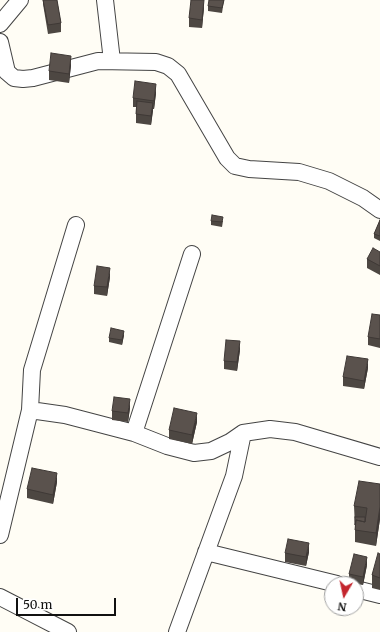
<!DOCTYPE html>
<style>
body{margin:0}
#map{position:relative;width:380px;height:632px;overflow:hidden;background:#fffdf5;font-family:Merriweather,serif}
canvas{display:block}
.north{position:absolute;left:324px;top:576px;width:40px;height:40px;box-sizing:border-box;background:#fff;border:1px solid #a0a0a0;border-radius:50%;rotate:189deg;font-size:11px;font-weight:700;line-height:16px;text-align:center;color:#111}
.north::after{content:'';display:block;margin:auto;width:14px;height:18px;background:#c4262e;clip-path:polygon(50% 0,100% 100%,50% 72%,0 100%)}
.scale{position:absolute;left:16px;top:598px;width:100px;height:18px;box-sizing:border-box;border:2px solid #111;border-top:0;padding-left:5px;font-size:12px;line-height:14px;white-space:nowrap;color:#111;-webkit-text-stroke:3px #fff;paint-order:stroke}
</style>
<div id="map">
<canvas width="380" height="632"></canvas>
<div class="north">N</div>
<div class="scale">50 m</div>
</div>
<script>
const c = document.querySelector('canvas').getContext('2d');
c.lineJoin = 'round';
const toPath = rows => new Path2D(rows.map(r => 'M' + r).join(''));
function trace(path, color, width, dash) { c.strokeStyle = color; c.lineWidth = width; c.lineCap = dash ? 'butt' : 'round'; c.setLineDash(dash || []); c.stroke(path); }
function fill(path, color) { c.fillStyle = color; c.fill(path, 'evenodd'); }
const minor = toPath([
 [105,0,112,61],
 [0,24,20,0],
 [0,42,7,72,14,78,23,79,33,78,98,61,156,62,168,66,178,74,227,158,235,166,249,169,299,172,329,181,363,198,380,210],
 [76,225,32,370,30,410,65,415,134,433,167,446,194,453,211,451,230,442,243,433,270,429,295,432,380,457],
 [134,433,192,254],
 [0,535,30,410],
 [206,552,337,584],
 [356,589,380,595],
 [0,597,68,632],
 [177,632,234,476,243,433]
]);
const wall = toPath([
 [43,0,57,0,61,23,61,32,48,34,43,4],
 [224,0,222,13,208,11,208,6],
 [204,7,202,28,189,27,189,18],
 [71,65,69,83,49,80,49,71],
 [156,93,154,109,153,109,151,125,136,123,136,107,133,107,133,98],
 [380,220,380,241,374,238,374,234],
 [211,221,223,221,222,227,211,225],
 [380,252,380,275,367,268,367,259],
 [110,277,107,296,94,294,94,286],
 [380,315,380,348,368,345,368,337],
 [124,335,122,345,109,342,109,338],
 [240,350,237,371,224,369,224,361],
 [368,368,364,389,343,386,343,377],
 [130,408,128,422,112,420,112,411],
 [197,422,192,444,169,439,169,430],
 [57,482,53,504,27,498,27,489],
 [380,484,380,519,376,546,355,542,355,527,354,506],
 [309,552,306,566,285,562,285,553],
 [380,554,380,590,372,588,372,575],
 [367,565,363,585,349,583,349,574]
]);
const shadedWall = toPath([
 [204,0,204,7,202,28,202,20],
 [71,56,71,65,69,83,69,74],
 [156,84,156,93,154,109,154,101],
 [153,103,153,111,151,125,151,116],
 [110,268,110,277,107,296,107,287],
 [124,331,124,335,122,345,122,340],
 [240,341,240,350,237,371,237,362],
 [368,359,368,368,364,389,364,381],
 [130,399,130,408,128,422,128,413],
 [197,413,197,422,192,444,192,435],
 [57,473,57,482,53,504,53,495],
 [380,507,380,519,376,546,376,533],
 [309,543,309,552,306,566,306,557],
 [367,557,367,565,363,585,363,577]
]);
const building = toPath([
 [43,0,57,0,61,23,48,25,43,0],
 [191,0,204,0,202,20,189,18,191,0],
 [209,0,224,0,222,8,208,6,209,0],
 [51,53,71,56,69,74,49,71,51,53],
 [135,81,156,84,154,101,133,98,135,81],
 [137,101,153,103,151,116,136,114,137,101],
 [212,215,223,217,222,222,211,221,212,215],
 [380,220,380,236,374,234,380,220],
 [373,248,380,252,380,266,367,259,373,248],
 [97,266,110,268,107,287,94,286,97,266],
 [372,314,380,315,380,339,368,337,372,314],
 [111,328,124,331,122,340,109,338,111,328],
 [226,340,240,341,237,362,224,361,226,340],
 [347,356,368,359,364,381,343,377,347,356],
 [114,397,130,399,128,413,112,411,114,397],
 [174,408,197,413,192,435,169,430,174,408],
 [32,468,57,473,53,495,27,489,32,468],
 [359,481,380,484,380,507,376,533,355,530,356,520,365,522,367,508,354,506,359,481],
 [355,517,365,517,365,522,356,520,355,525,355,517],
 [288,539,309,543,306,557,285,553,288,539],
 [378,553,380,554,380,578,372,575,378,553],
 [354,554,367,557,363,577,349,574,354,554]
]);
trace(minor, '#444', 18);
trace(minor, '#fff', 16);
fill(wall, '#4d4742');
fill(shadedWall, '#3f3936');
fill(building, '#5a524d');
trace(building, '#3f3936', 1);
</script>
